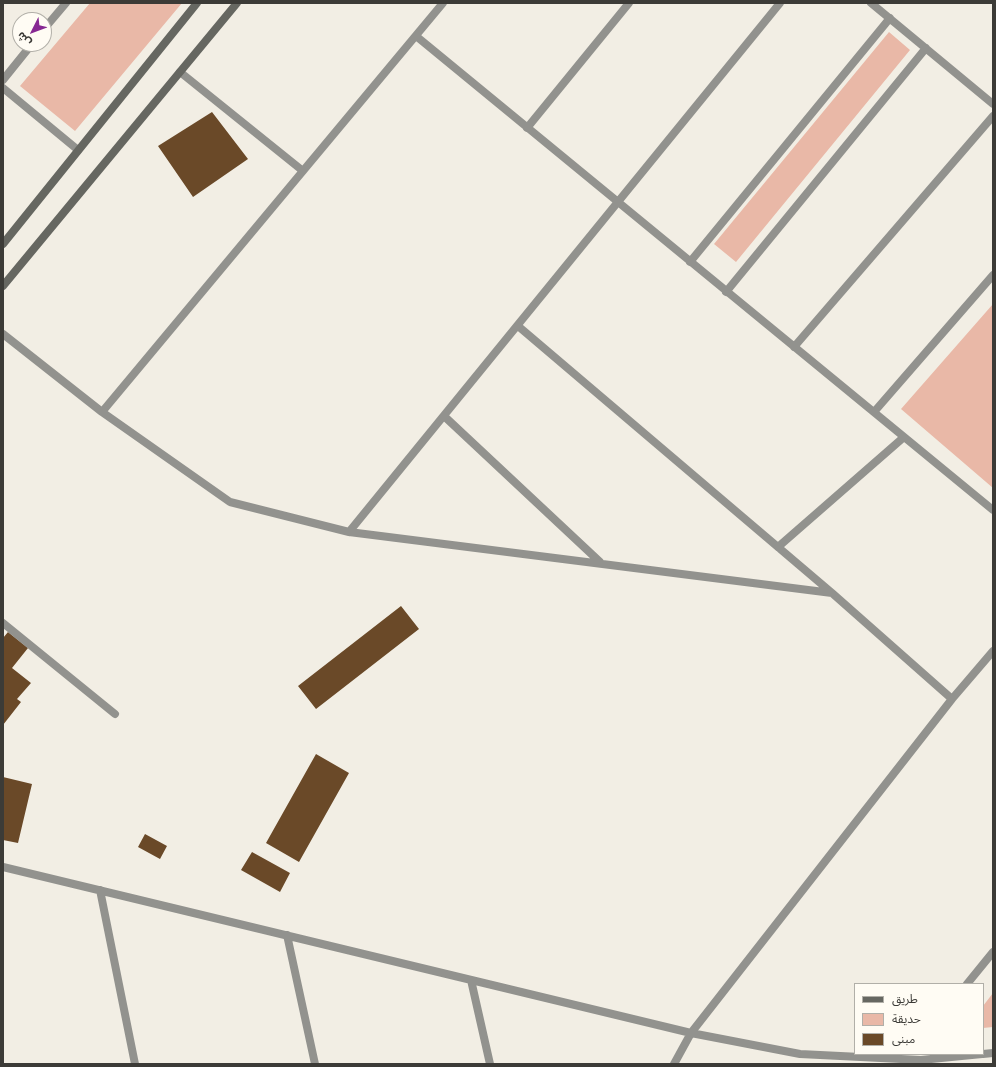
<!DOCTYPE html>
<meta charset="utf-8">
<style>
body{margin:0}
#map{position:relative;width:996px;height:1067px;overflow:hidden;background:#f2eee4;font-family:"Titillium Web","Noto Sans Arabic",sans-serif}
canvas{display:block}
.frame{position:absolute;inset:0;border:4px solid #3c3b37;pointer-events:none}
.legend{position:absolute;left:854px;top:983px;width:130px;height:72px;box-sizing:border-box;background:#fffcf4;border:1px solid #b1afa8;margin:0;padding:5px 7px;list-style:none;font-size:12px;color:#3c3b37}
.legend li{display:flex;align-items:center;gap:8px;height:20px}
.legend b{width:20px;border:1px solid #b1afa8}
.north{position:absolute;left:12px;top:12px;width:40px;height:40px;box-sizing:border-box;background:#fffcf4;border:1px solid #b1afa8;border-radius:50%;rotate:228deg;font-size:11px;font-weight:700;line-height:16px;text-align:center;color:#3c3b37}
.north::after{content:'';display:block;margin:auto;width:14px;height:18px;background:#872892;clip-path:polygon(50% 0,100% 100%,50% 72%,0 100%)}
</style>
<div id="map">
<canvas width="996" height="1067"></canvas>
<div class="frame"></div>
<ul class="legend">
<li><b style="height:5px;background:#666761"></b>طريق</li>
<li><b style="height:11px;background:#e9b8a7"></b>حديقة</li>
<li><b style="height:11px;background:#6a4928"></b>مبنى</li>
</ul>
<div class="north">ش</div>
</div>
<script>
const c = document.querySelector('canvas').getContext('2d');
c.lineJoin = 'round';
function fill(path, color) { c.fillStyle = color; c.fill(path, 'evenodd'); }
const toPath = rows => new Path2D(rows.map(r => 'M' + r).join(''));
function trace(path, color, width, dash) { c.strokeStyle = color; c.lineWidth = width; c.lineCap = dash ? 'butt' : 'round'; c.setLineDash(dash || []); c.stroke(path); }
const green = toPath([
 [90,3,182,3,75,131,20,86],
 [889,32,910,50,736,262,714,244],
 [993,304,993,488,901,409],
 [993,993,993,1027,983,1028,983,1006]
]);
const building = toPath([
 [212,112,248,159,193,197,158,146],
 [401,606,419,629,316,709,298,686],
 [8,632,28,648,12,668,31,683,17,699,21,702,3,725,3,638],
 [316,754,349,773,299,862,266,843],
 [3,777,32,784,18,843,3,840],
 [145,834,167,846,160,859,138,847],
 [252,852,290,873,280,892,241,870]
]);
const lane = toPath([
 [3,623,115,714]
]);
const street = toPath([
 [871,3,993,104],
 [44,29,66,3],
 [416,36,993,510],
 [180,72,303,171],
 [3,80,32,44],
 [3,88,78,150],
 [527,128,629,3],
 [690,262,890,18],
 [726,292,926,48],
 [518,326,832,593],
 [3,334,102,412,230,502,349,532,832,593,952,699],
 [794,347,993,116],
 [102,412,443,3],
 [874,412,993,275],
 [444,416,600,562],
 [349,532,780,3],
 [778,547,904,437],
 [3,867,691,1033,800,1054,921,1060,982,1054],
 [100,890,135,1064],
 [287,935,315,1064],
 [471,980,490,1064],
 [967,984,993,952],
 [983,1054,993,1053],
 [674,1064,691,1033,952,699,993,651]
]);
const secondary = toPath([
 [3,244,197,3],
 [3,286,237,3]
]);
fill(green, '#e9b8a7');
fill(building, '#6a4928');
trace(lane, '#92928e', 8);
trace(street, '#92928e', 8);
trace(secondary, '#666761', 8);
</script>
